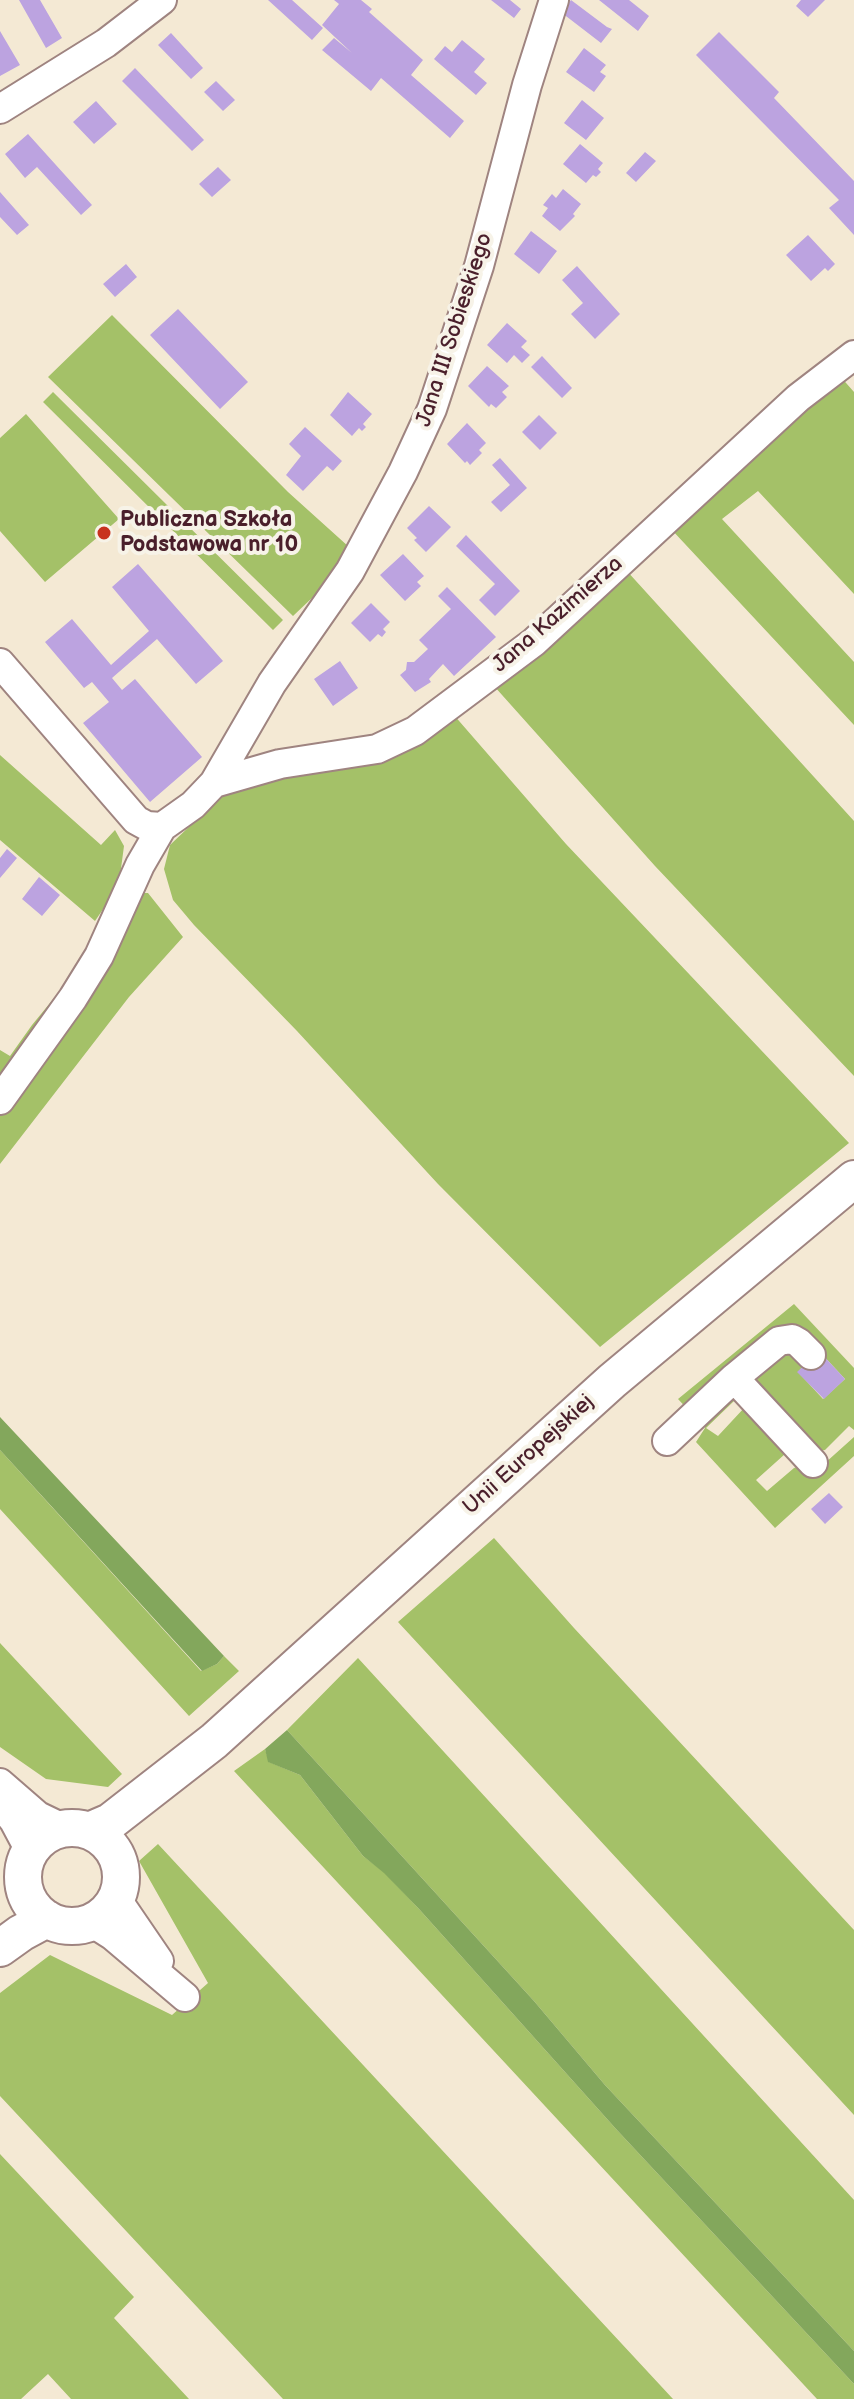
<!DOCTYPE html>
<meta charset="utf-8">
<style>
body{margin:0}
canvas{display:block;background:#f4e9d4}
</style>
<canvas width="854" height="2399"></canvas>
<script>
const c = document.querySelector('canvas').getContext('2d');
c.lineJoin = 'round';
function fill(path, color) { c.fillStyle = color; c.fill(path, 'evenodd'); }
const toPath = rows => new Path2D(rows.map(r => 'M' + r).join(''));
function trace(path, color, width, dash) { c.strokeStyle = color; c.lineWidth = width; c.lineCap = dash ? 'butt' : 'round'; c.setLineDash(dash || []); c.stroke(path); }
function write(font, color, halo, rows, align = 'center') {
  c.font = font + ' "Balsamiq Sans",sans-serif'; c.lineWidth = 8; c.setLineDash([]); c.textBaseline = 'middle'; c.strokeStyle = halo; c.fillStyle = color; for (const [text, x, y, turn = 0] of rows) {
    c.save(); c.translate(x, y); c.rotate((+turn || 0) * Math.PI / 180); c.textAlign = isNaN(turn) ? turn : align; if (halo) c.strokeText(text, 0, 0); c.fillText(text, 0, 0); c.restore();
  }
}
const green = toPath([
 [112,315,288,492,349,547,332,579,293,616,48,377],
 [839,375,854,392,854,594,758,491,722,519,854,662,854,725,671,529],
 [53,392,283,620,273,630,43,402],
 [26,414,119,519,45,582,0,531,0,438],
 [626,570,854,821,854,1076,655,866,494,686],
 [453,714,566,844,849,1143,600,1347,438,1184,297,1031,194,925,173,900,164,869,170,845,216,801,247,780],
 [0,755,101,845,115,830,124,846,120,876,112,896,95,921,0,840],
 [140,893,148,893,183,937,129,997,0,1164,0,1050,10,1056,32,1025],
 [794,1304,854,1368,854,1430,849,1426,825,1450,818,1451,748,1377,784,1344,797,1347,810,1360,798,1372,823,1399,845,1379,819,1351,817,1353,802,1338,789,1333,773,1340,692,1414,678,1399],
 [732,1399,734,1401,706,1428,718,1436,745,1407,785,1454,756,1480,767,1491,794,1468,801,1465,815,1472,854,1437,854,1456,775,1528,696,1442,705,1428,706,1417],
 [0,1450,201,1671,217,1664,224,1656,239,1671,189,1716,0,1509],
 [494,1538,574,1628,854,1930,854,2115,398,1622],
 [0,1643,122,1774,108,1787,46,1779,0,1747],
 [358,1658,854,2200,854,2351,605,2085,534,2001,287,1730],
 [265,1749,269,1762,300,1775,363,1856,384,1872,419,1909,616,2129,854,2384,854,2399,817,2399,234,1771],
 [158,1844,274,1969,673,2399,283,2399,0,2096,0,1993,50,1955,172,2015,208,1983,139,1861],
 [0,2154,134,2297,114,2318,189,2399,71,2399,48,2374,21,2399,0,2399]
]);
const forest = toPath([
 [0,1417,224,1656,217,1664,202,1671,0,1450],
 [287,1730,534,2001,605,2085,854,2351,854,2384,616,2129,419,1909,384,1873,363,1856,300,1775,268,1762,265,1749]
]);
const building = toPath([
 [19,0,40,0,62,38,46,48],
 [268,0,292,0,323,28,312,40],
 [334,0,361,0,372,9,369,12,423,60,411,75,464,121,450,138,381,78,371,91,322,50,334,38,352,53,322,25,339,4],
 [491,0,510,0,521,9,514,18],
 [571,0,607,27,612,29,601,43,562,13],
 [599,0,629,0,649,16,638,31],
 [801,0,825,0,808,17,796,6],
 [0,31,20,65,0,76],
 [719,32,779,92,774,98,854,181,854,235,829,208,839,200,696,55],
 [171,33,203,68,191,79,158,45],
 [462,40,485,59,474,72,487,83,476,95,434,59,445,46,452,52],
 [584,48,606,65,600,72,606,76,594,92,566,72],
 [135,68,204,140,192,151,122,81],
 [216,81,235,100,223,111,204,92],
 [582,100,604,118,586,140,564,123],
 [96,101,117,124,94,144,73,122],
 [28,134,92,205,81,215,37,167,25,178,5,154],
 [580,144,603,163,598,169,601,172,596,177,593,175,586,183,563,164],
 [645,152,656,161,636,182,626,173],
 [218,167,231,180,212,197,199,184],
 [563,189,581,204,573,214,575,216,560,231,542,216,548,208,543,205,552,194,556,198],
 [0,192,29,225,17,235,0,217],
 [531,231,557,251,539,274,514,254],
 [808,235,835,264,828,271,825,268,811,281,786,255],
 [126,264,137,277,115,297,103,284],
 [577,266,620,314,595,339,571,314,583,303,562,280],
 [178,309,248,382,220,409,150,335],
 [507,323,527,341,521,347,530,355,522,363,514,355,507,363,487,345],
 [542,356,572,388,562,398,531,367],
 [487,366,509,386,502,392,507,397,496,408,491,404,489,407,468,386],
 [348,392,372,414,363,424,366,427,362,431,359,428,352,436,330,415],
 [539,415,557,433,540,450,522,432],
 [467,423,486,443,479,450,482,453,470,465,467,461,465,463,447,444],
 [305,427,342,461,333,471,327,466,303,491,286,475,301,456,289,444],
 [500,458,527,488,501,512,491,502,510,485,492,465],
 [429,506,451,527,426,552,414,540,417,538,407,528],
 [466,535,520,591,495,616,479,600,495,584,456,546],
 [403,554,424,576,417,582,421,586,405,601,380,575],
 [138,564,223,661,196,684,157,639,112,678,122,690,135,679,202,757,150,802,83,723,109,702,92,682,84,688,45,642,72,619,111,665,149,631,112,587],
 [447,587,496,637,454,676,443,664,429,679,431,682,415,692,400,675,406,670,407,662,414,662,428,649,419,640,451,609,438,596],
 [371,603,390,622,383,629,386,632,382,637,378,634,370,642,351,623],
 [340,661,358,688,333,706,314,679],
 [7,849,17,858,0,878,0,858],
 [39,877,60,895,42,916,22,899],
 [819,1351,845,1379,824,1399,797,1372],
 [829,1493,843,1507,825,1524,811,1509]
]);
const minor = toPath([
 [0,109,106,43,162,0],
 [0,663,136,820,147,826,162,827],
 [214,783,280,764,377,749,415,731,534,642,798,398,854,355],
 [162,827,193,805,214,783,272,683,350,571,403,472,432,409,479,266,527,85,554,0],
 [0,1100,73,998,99,956,140,865,162,827],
 [734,1378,813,1463],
 [667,1441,734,1378,779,1341,792,1339,799,1343,811,1355],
 [0,1783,38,1816,63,1828],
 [0,1803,14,1821,30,1851],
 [116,1898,159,1961],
 [91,1922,113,1936,185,1997]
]);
const major = toPath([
 '23 1877a49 49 0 1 1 98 0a49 49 0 1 1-98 0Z',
 [89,1831,110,1822,214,1741,612,1381,854,1179],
 [0,1948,21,1933,47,1919]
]);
const markers = [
 [104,533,8,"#c8321e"]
];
const streetNames = [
 ["Jana III Sobieskiego",455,330,-72],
 ["Jana Kazimierza",558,615,-41],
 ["Unii Europejskiej",529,1455,-42]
];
const poiNames = [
 ["Publiczna Szkoła",120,520],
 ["Podstawowa nr 10",120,545]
];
fill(green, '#a4c168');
fill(forest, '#83a75c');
fill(building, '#bca3e0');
trace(minor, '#9f8480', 32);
trace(major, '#9f8480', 40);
trace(minor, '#fff', 28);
trace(major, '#fff', 36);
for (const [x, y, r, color] of markers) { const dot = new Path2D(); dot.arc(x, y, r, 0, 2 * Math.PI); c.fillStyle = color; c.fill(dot); trace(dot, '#f7f3e8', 3); }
write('22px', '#4a1f2b', '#f7f3e8', streetNames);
write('bold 22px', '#4a1f2b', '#f7f3e8', poiNames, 'left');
</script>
